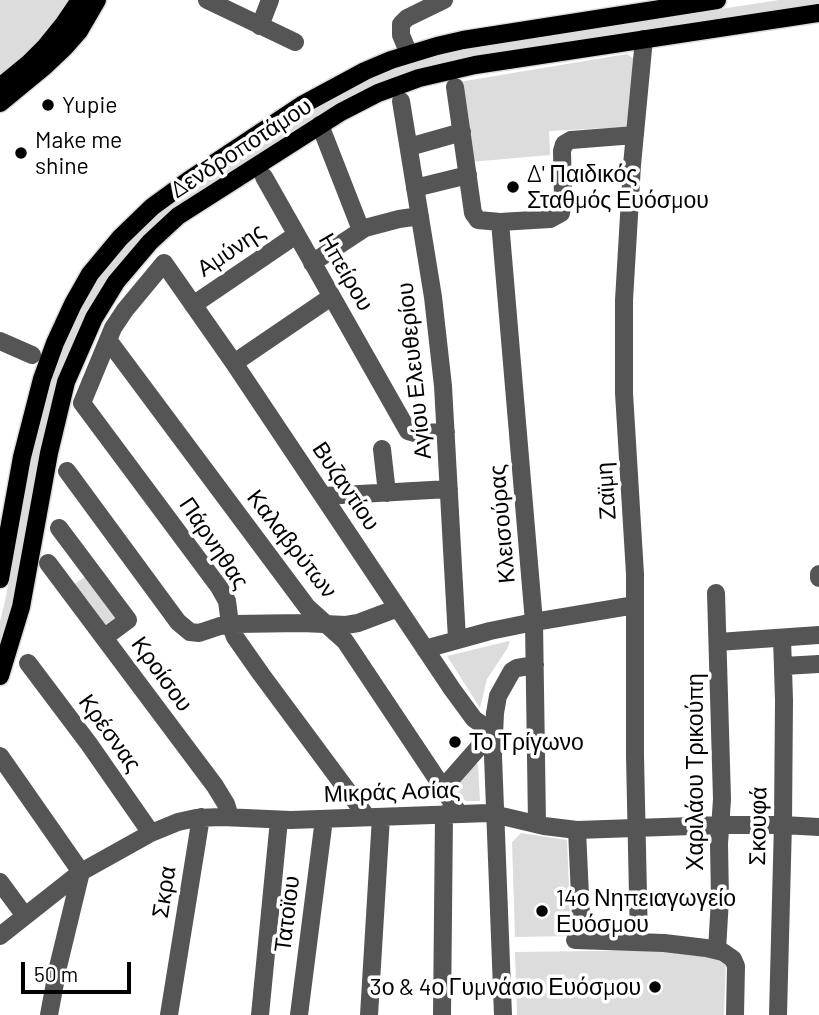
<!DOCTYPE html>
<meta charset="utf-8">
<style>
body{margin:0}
#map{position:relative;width:819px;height:1015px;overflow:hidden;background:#fff;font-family:Barlow,sans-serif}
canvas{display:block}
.scale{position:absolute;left:21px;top:962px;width:110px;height:32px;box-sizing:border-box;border:4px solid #000;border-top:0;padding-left:9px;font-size:21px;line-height:24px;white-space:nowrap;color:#000;-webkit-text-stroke:5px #fff;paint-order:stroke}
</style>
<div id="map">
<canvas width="819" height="1015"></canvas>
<div class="scale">50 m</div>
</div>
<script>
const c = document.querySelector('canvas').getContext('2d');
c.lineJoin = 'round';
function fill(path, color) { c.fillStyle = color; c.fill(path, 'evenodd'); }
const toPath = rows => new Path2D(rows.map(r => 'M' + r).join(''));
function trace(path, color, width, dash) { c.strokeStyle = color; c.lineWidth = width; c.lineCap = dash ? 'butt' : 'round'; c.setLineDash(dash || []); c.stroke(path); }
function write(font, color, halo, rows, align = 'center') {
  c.font = font + ' Barlow,sans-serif'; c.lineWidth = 7; c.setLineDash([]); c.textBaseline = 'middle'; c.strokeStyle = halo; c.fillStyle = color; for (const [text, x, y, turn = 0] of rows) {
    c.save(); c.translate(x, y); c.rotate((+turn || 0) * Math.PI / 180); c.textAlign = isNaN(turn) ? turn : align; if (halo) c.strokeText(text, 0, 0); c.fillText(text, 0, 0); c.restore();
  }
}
const green = toPath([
 [0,0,73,0,39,45,0,78],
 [779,0,819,0,819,3,471,56,413,70,378,83,334,106,178,207,158,223,127,254,102,287,82,322,56,386,46,424,9,622,0,653,0,622,7,592,25,483,36,433,55,366,74,318,91,290,104,270,138,230,169,204,320,104,369,79,416,62,444,54,499,43],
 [627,54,636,60,630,124,625,127,549,131,550,155,470,162,459,82],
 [92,572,128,620,105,637,67,589],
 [509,641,510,642,507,649,487,679,480,708,447,656],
 [478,764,480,801,466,801,459,795,458,791,460,782,474,765],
 [521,833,567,840,571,936,515,937,512,842],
 [674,950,726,959,724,1015,517,1015,515,952]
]);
const minor = toPath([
 [207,0,295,42],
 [260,26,270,0],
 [409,54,401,35,401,24,407,18,444,0],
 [455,87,473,213,478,220,500,222,550,219,561,213,563,201,562,151,564,144,571,140,635,135],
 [401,101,433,297,443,386,457,639],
 [320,125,361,230],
 [409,147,462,132],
 [264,177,408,431,415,433,446,432],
 [415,188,468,175],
 [500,222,534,622,537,824],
 [312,263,365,228,399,219,420,216],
 [193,305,296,235],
 [108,340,307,607,345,641,443,788,459,814],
 [0,341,32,355],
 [234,363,331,297],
 [382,449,387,493],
 [67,471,178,622,190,632,199,633,220,626,235,624,302,623,346,625,358,623,398,608],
 [324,496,449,489],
 [59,528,128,620,105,637],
 [48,563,215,786,226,804,230,817],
 [819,574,819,578],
 [716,593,722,799,719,844,720,899,717,950],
 [718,642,819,635],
 [425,649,490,631,534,622,635,605],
 [28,663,89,744,151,833],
 [784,666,819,664],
 [0,756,81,872,58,967,49,1015],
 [443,788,494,730],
 [367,817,261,674,235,637,230,624,227,601,219,587,82,403,113,328,125,310,164,263,234,363,452,689,474,719,484,726,494,730],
 [577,830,582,940],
 [0,882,25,916],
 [0,936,81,872,151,833,178,822,196,818,222,817,291,820,489,813,544,826,577,830,721,825,783,825,819,827],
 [575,940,664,943,706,948,723,952,733,959,736,966,735,1015],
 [639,942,635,756,635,574,624,393,624,300,632,165,644,39],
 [169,1015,201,817],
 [260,1015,279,820],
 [299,1015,324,819],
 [369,1015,381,817],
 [442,1015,444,814],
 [503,1015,493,756,495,713,498,696,512,671,517,668,535,665],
 [778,1015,783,823,784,700,782,638]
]);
const major = toPath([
 [0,87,28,64,46,46,63,25,80,0],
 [0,103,45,66,64,48,79,31,97,0],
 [0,579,22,457,42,379,55,343,73,304,90,274,120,238,152,207,189,180,302,105,365,71,391,60,437,46,463,40,717,0],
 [0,676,21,607,49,453,66,382,94,318,116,282,150,242,178,216,341,112,378,93,419,78,475,65,819,13]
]);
const markers = [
 [48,105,7,"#000"],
 [21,153,7,"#000"],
 [513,187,7,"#000"],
 [455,742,7,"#000"],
 [542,911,7,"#000"],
 [655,987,7,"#000"]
];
const poiNames = [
 ["Yupie",62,105],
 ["Make me",35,140],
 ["shine",35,166],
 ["Δ' Παιδικός",527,174],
 ["Σταθμός Ευόσμου",527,200],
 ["Το Τρίγωνο",469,742],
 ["14ο Νηπειαγωγείο",556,898],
 ["Ευόσμου",556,924],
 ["3ο & 4ο Γυμνάσιο Ευόσμου",641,987,"right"]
];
const streetNames = [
 ["Δενδροποτάμου",241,148,-33],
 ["Αμύνης",231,250,-34],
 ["Ηπείρου",346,272,60],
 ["Αγίου Ελευθερίου",414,371,-96],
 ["Βυζαντίου",346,486,56],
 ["Ζαϊμη",606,491,-94],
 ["Κλεισούρας",502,524,-95],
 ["Πάρνηθας",214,543,56],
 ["Καλαβρύτων",292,544,52],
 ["Κροίσου",162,674,54],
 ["Κρέσνας",110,733,54],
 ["Χαριλάου Τρικούπη",695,772,-90],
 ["Μικράς Ασίας",392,792,-2],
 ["Σκουφά",758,826,-89],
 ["Σκρα",164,892,-81],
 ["Τατοϊου",287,914,-83]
];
fill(green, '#dcdcdc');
trace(major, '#dbdbdb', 21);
trace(minor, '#555', 18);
trace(major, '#000', 18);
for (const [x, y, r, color] of markers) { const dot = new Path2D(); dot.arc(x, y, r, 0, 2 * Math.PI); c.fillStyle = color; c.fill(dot); trace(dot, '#fff', 2.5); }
write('23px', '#000', '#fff', poiNames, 'left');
write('23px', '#000', '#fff', streetNames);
</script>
